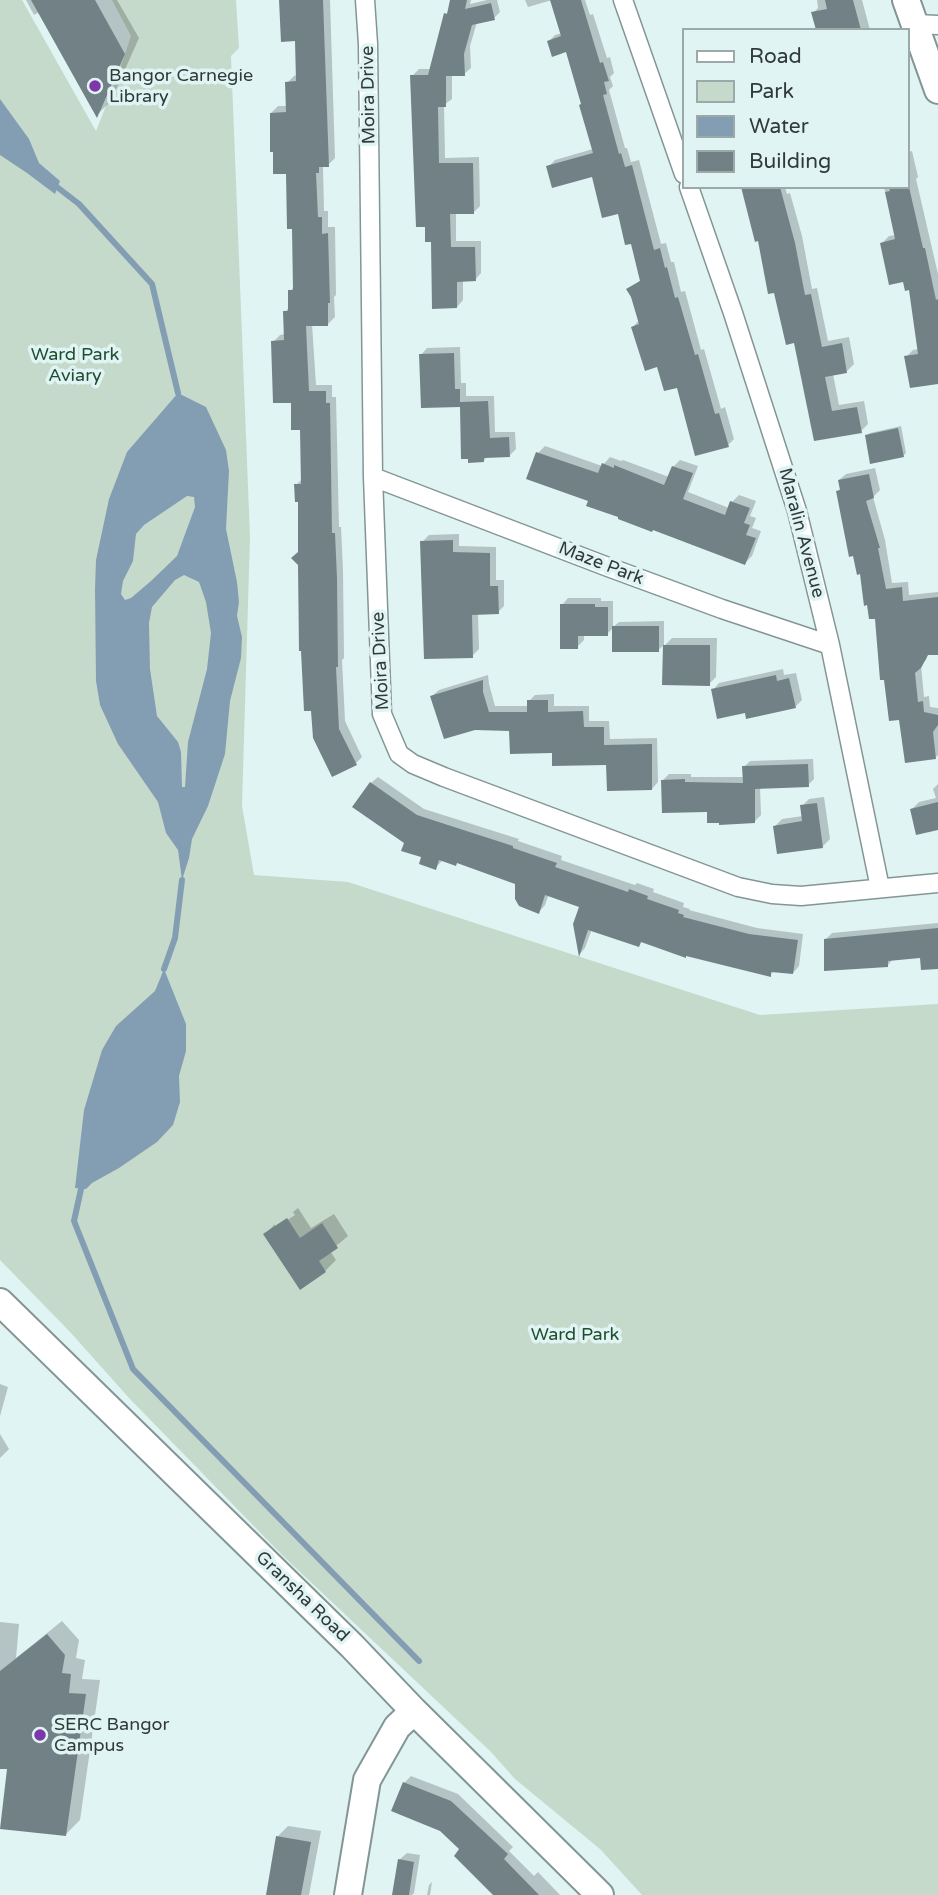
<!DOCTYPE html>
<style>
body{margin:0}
#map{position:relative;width:938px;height:1895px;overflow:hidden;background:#e1f4f4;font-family:"Varela Round",sans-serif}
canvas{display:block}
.legend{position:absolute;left:682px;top:28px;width:228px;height:161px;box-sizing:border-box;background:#e1f4f4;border:2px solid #9ba9a9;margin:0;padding:9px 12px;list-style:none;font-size:21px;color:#323939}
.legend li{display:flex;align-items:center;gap:14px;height:35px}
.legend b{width:35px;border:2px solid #9ba9a9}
</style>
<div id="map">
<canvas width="938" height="1895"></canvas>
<ul class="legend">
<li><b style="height:9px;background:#fff"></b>Road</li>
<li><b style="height:19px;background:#c6dacb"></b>Park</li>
<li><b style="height:19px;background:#839eb3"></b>Water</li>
<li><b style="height:19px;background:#728186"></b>Building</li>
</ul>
</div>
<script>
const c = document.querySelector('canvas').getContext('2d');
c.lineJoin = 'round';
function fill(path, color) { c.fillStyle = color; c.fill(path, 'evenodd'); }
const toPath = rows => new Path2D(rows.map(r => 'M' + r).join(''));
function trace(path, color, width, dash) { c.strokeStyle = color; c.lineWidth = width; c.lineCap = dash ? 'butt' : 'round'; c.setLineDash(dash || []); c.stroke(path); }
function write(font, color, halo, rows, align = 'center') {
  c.font = font + ' "Varela Round",sans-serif'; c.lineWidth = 7; c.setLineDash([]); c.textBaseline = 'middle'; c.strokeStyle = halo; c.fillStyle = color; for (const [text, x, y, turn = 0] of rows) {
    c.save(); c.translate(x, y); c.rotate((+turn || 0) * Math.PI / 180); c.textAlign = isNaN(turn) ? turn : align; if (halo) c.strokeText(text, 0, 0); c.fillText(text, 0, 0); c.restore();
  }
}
const green = toPath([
 [0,0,22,0,96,131,117,78,131,36,112,0,236,0,239,48,231,56,250,537,242,806,254,875,348,882,760,1015,938,1004,938,1895,642,1895,600,1849,515,1779,491,1752,282,1555,129,1398,71,1333,0,1260]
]);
const water = toPath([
 [0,99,29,139,39,163,60,181,55,194,27,173,0,155],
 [178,393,206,407,226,450,229,471,226,529,237,582,239,602,237,616,242,637,241,658,230,701,225,754,208,806,192,839,189,858,182,880,178,850,166,833,158,802,118,744,100,705,96,681,95,589,96,560,109,499,127,452],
 [187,496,194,497,195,507,177,556,151,581,131,598,125,600,121,594,123,581,133,561,136,534,144,525],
 [184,575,199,582,206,602,211,633,207,669,188,742,185,787,182,787,181,752,178,742,157,716,150,669,149,623,152,607,175,580],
 [164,969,186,1024,186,1051,179,1076,180,1102,173,1125,157,1142,119,1168,92,1183,86,1189,75,1188,84,1110,102,1050,116,1026,155,991]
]);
const shadow = toPath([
 [26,0,117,0,139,38,111,101,97,115,39,12,34,15],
 [281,0,330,0,335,158,328,165,323,167,324,211,328,211,328,227,335,227,336,295,334,297,335,317,328,324,312,324,316,385,332,385,332,397,336,397,339,527,341,527,343,571,344,658,342,660,345,721,362,757,355,764,332,775,300,552,300,507,296,485,303,478,302,428,273,342,280,335,285,334,285,312,290,306,290,291,295,286,294,227,287,172,271,113,278,106,288,106,287,83,294,76,297,75,297,39],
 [452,0,471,0,470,4,487,0,497,0,500,12,494,18,477,22,470,46,471,68,464,74,452,74,452,99,444,105,445,158,479,157,480,206,474,212,456,212,456,241,481,241,481,273,475,280,463,280,463,300,457,307,433,240,412,76,419,69,432,69,446,14,449,11],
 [525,0,585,0,590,15,593,14,607,58,610,57,614,73,610,77,613,86,609,90,625,148,627,148,631,162,639,160,661,244,666,243,671,262,674,262,681,292,685,291,701,350,704,349,721,409,725,407,734,439,728,445,679,386,659,365,633,327,639,320,629,289,642,279,633,242,619,212,594,175,548,167,555,160,593,149,583,104,567,50,549,41,555,35,562,33,552,0,528,7],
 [817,0,862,0,870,30,817,30,813,13,818,8],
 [912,151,918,177,916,179,938,274,938,382,906,357,913,350,919,349,910,288,882,243,889,236,896,235,884,187,908,187,908,152],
 [742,187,785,187,787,194,790,193,802,236,812,289,817,288,828,341,849,337,854,364,847,371,833,374,839,405,864,401,868,424,861,431,815,439,796,341],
 [460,347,461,383,466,383,466,396,494,396,495,432,515,432,516,449,509,456,488,456,484,460,461,406,421,355,427,348],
 [901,426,906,453,903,456,866,436,870,433],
 [545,446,602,466,610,457,621,461,623,460,669,477,673,467,680,460,698,466,688,492,729,508,732,502,739,495,756,501,750,516,756,518,752,528,761,531,752,556,745,563,590,500,538,453],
 [875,468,880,490,873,497,885,540,892,583,908,582,909,595,938,592,938,623,926,660,921,665,924,697,929,696,930,707,938,708,938,755,935,758,901,718,876,617,838,491,841,488,839,480,846,474],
 [459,534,459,546,496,547,496,580,504,580,504,606,498,612,478,613,479,649,472,656,422,542,429,535],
 [568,598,601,598,601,601,613,601,613,627,619,622,664,621,664,645,658,650,613,628,607,634,584,634,584,640,577,647,562,605],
 [672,638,717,638,716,677,709,684,665,645],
 [783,669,784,675,796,673,802,700,795,707,713,690,719,683],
 [488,675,489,684,495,706,529,706,529,701,535,695,554,694,554,706,589,706,589,721,609,721,610,739,657,738,658,782,652,789,608,764,554,751,511,729,432,696,439,690],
 [813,759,814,779,808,785,760,787,761,815,755,821,709,810,663,780,669,774,691,774,691,777,744,777,744,767,750,761],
 [378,777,424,809,519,839,518,841,562,856,561,860,635,885,637,883,654,889,653,892,684,903,683,907,690,909,689,910,757,928,803,934,799,966,793,973,775,970,770,975,643,941,638,945,592,929,585,948,580,954,575,924,581,905,549,894,545,905,539,912,517,882,458,862,443,860,435,868,406,842,371,783],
 [938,784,938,829,912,809,919,802,936,798,933,789],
 [824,797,830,839,823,846,775,826,782,819,803,816,802,806,809,799],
 [938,923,938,967,922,956,893,959,888,965,825,940,832,933],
 [298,1208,311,1228,334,1214,348,1236,330,1251,336,1260,325,1271,265,1234,275,1224,275,1228,295,1215,293,1212],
 [0,1384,8,1387,0,1416],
 [0,1434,9,1449,0,1458],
 [62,1621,79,1640,76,1658,85,1660,82,1679,100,1680,80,1820,66,1834,9,1767,0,1767,0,1622,19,1624,16,1658],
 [411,1776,458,1794,513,1847,509,1851,534,1876,538,1872,560,1895,504,1895,404,1783],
 [288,1826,321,1831,309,1895,267,1895,277,1837],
 [407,1853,420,1855,414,1893,412,1895,394,1895,399,1860],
 [432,1882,430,1895,427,1895,429,1885]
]);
const stream = toPath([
 [57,187,79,204,152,284,178,393],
 [164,969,175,938,182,880],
 [81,1189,74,1221,133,1369,419,1661]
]);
const building = toPath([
 [31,0,95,0,125,54,97,118],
 [279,0,323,0,329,167,319,167,319,173,316,173,318,217,322,217,322,234,328,233,330,303,328,303,328,326,306,326,309,391,326,391,326,403,330,403,332,533,335,533,337,578,338,667,336,667,339,729,357,765,332,777,313,738,311,711,304,711,301,651,299,651,298,565,291,558,298,552,298,502,295,502,294,484,301,484,300,430,291,430,291,403,273,403,271,341,284,340,283,311,288,311,288,290,293,290,292,229,287,229,286,174,273,174,273,152,270,152,270,113,286,112,285,82,296,81,295,41,281,42],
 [450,0,467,0,465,9,491,3,495,20,472,25,464,54,465,76,446,76,446,107,438,107,439,163,473,163,474,214,450,214,451,247,475,247,476,281,457,282,457,308,432,309,431,242,425,242,425,227,416,227,410,75,428,75,444,13,447,14],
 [550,0,581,0,600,63,603,62,609,81,604,82,607,94,603,95,619,154,621,153,625,167,632,165,654,250,660,248,665,268,667,267,675,298,678,297,695,355,698,354,715,414,719,413,729,447,695,456,677,388,664,391,657,367,645,371,631,327,639,324,631,297,626,289,640,281,631,244,625,245,618,214,602,218,592,177,552,188,546,166,593,153,579,105,581,104,566,52,552,57,547,41,561,36],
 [825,0,853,0,861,30,816,30,811,12,827,9],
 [741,187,780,187,795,243,805,295,811,294,822,347,842,343,847,373,825,377,832,411,857,407,862,433,814,441,794,343,786,345,774,293,768,294,758,241,755,242],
 [889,187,909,187,923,248,925,248,936,300,938,299,938,384,910,388,904,356,918,354,909,290,905,291,903,282,889,285,880,243,895,239,885,192,890,191],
 [454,353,455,389,460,389,460,402,488,401,490,438,509,437,510,457,484,458,484,462,468,463,468,459,461,459,460,407,421,408,419,354],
 [898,428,904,457,870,464,865,435],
 [536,452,598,473,602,463,614,468,614,465,664,485,672,466,693,473,683,499,725,515,730,501,750,508,744,523,750,525,746,535,756,538,745,565,653,530,652,532,618,519,618,517,586,506,588,501,526,479],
 [869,474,874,498,866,501,880,548,878,548,886,589,902,587,903,601,938,597,938,655,928,655,921,668,915,673,918,702,923,701,924,712,938,715,938,725,933,732,936,759,905,763,899,720,889,721,884,680,880,680,875,619,869,619,867,605,864,606,860,574,857,575,853,556,849,557,836,491,840,490,838,480],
 [453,540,453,552,490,553,490,586,498,586,499,614,472,615,473,658,424,659,420,541],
 [560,604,595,604,595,607,608,607,608,636,578,636,578,649,560,649],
 [612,626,659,626,659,652,612,652],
 [663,645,710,645,710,686,662,685],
 [776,675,777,681,789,678,796,708,746,719,745,713,717,719,711,689],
 [483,680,483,692,489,712,527,712,527,700,548,700,548,712,583,711,584,727,604,727,604,745,652,744,652,790,607,791,606,765,552,766,552,753,510,754,509,731,475,730,444,739,430,696],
 [808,764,809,787,755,789,755,823,719,825,719,823,707,823,707,812,662,813,661,780,685,779,685,782,743,783,742,766],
 [370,782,417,815,513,846,513,848,557,863,555,867,628,892,629,889,648,896,647,899,679,910,678,913,684,915,683,917,749,934,798,940,793,974,771,972,771,977,686,956,686,958,641,942,639,947,588,930,579,957,573,924,579,907,545,895,539,914,519,906,515,899,515,884,457,863,456,866,439,860,436,870,419,864,421,857,401,851,404,843,352,807],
 [938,802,938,830,916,835,910,809],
 [817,803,823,848,777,854,773,826,802,821,800,805],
 [938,928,938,969,921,970,920,958,888,961,888,967,824,971,824,939],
 [287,1218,300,1238,322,1223,338,1248,319,1261,326,1272,300,1290,263,1234],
 [47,1634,65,1655,62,1673,71,1674,69,1693,86,1694,66,1836,0,1829,7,1769,0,1769,0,1671],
 [403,1782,451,1801,508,1854,504,1859,539,1895,493,1895,454,1856,459,1849,440,1831,391,1811],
 [276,1836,311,1842,301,1895,266,1895],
 [398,1859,414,1862,409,1895,392,1895]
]);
const street = toPath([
 [365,0,368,44,373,477,382,714,399,754,413,764,444,777,738,887,772,894,801,896,938,883],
 [623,0,684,174],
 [915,24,938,25],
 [689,187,733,313,797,511,830,645,880,888],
 [373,477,608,567,722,609,830,645]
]);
const secondary = toPath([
 [906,0,938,90],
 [0,1302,352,1646,414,1711,600,1895],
 [348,1895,367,1780,397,1727,414,1711]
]);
const markers = [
 [95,86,7,"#7d37aa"],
 [40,1735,7,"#7d37aa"]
];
const poiNames = [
 ["Bangor Carnegie",109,76],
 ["Library",109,97],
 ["SERC Bangor",54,1725],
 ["Campus",54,1746]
];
const streetNames = [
 ["Moira Drive",369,95,-91],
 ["Maralin Avenue",801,533,75],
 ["Maze Park",601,564,21],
 ["Moira Drive",381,661,-93],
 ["Gransha Road",302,1597,44]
];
const parkNames = [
 ["Ward Park",75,355],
 ["Aviary",75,376],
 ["Ward Park",575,1335]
];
fill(green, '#c6dacb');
fill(water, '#839eb3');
fill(shadow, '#0003');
trace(stream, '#839eb3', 6);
fill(building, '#728186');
trace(street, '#849595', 21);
trace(secondary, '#849595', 30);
trace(street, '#fff', 18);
trace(secondary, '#fff', 26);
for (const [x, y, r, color] of markers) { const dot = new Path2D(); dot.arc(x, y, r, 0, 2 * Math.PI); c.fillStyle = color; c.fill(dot); trace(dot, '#e1f4f4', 2.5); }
write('18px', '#323939', '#e1f4f4', poiNames, 'left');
write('18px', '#323939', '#e1f4f4', streetNames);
write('18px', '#1e4d2f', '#e1f4f4', parkNames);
</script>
